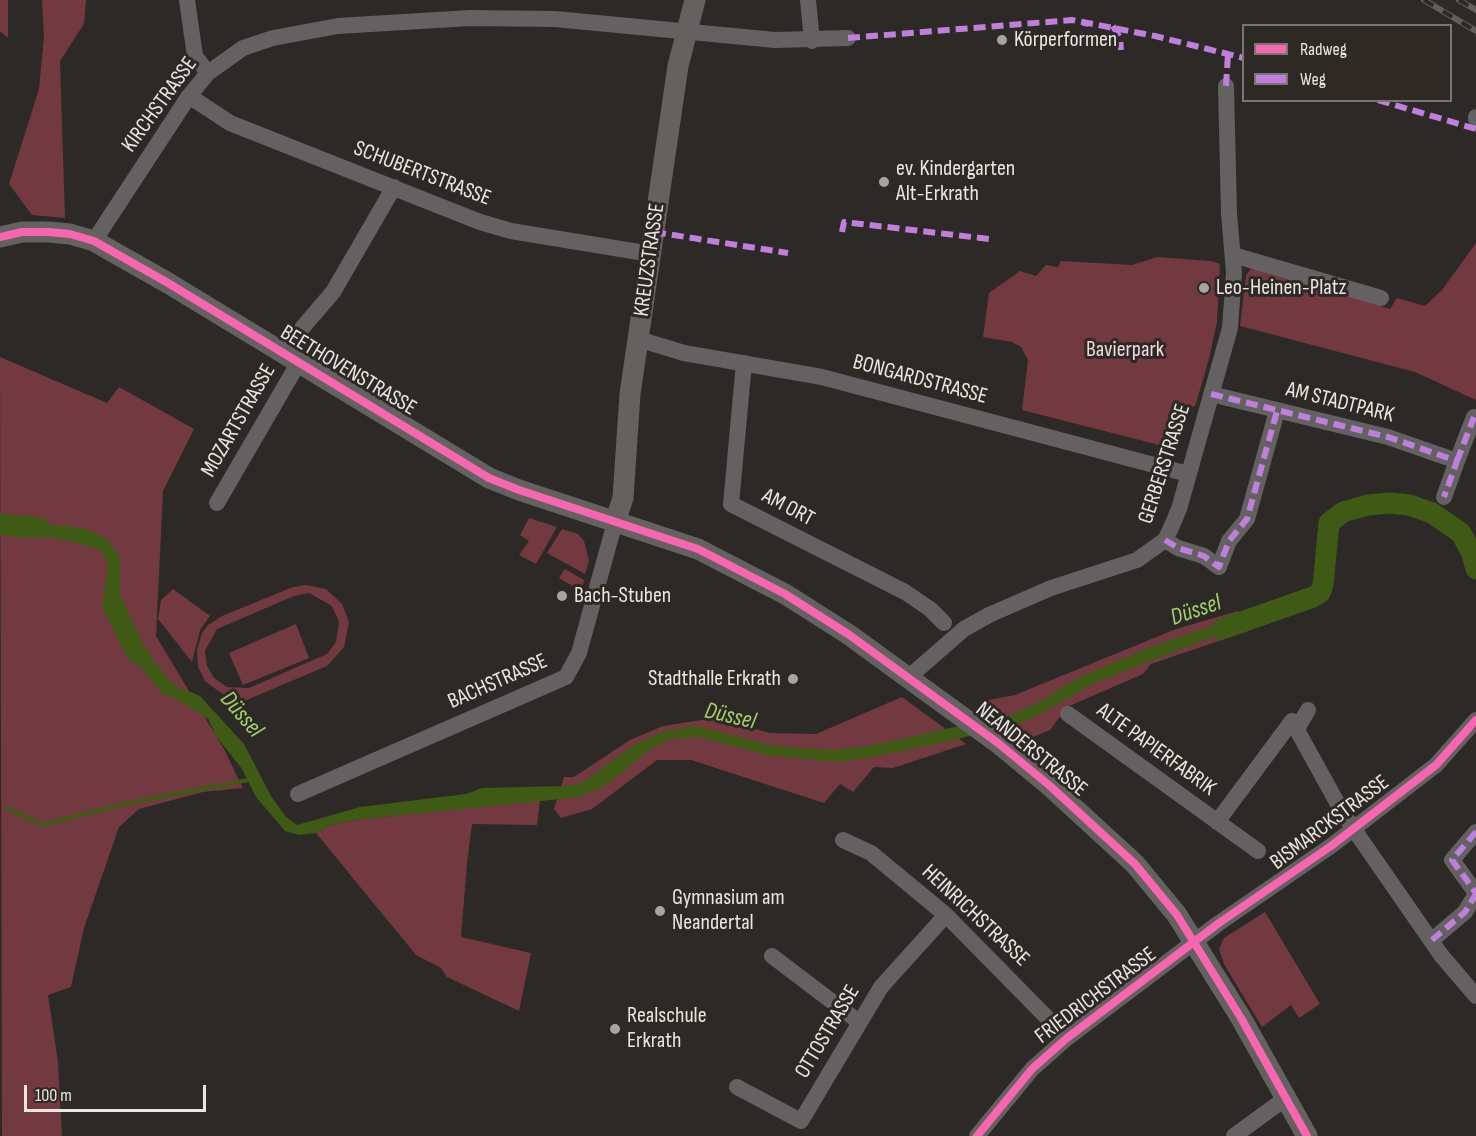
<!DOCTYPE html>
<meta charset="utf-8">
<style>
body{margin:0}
#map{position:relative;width:1476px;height:1136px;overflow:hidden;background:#2c2926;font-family:"Sofia Sans Condensed",sans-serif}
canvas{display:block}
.legend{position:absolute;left:1242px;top:24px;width:210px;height:78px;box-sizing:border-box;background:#2e2924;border:2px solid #797570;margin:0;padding:8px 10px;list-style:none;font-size:18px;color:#eae7e3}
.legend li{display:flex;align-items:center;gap:12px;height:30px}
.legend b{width:30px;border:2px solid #797570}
.scale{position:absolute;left:24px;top:1085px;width:182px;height:27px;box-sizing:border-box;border:3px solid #eae7e3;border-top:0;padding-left:8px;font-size:18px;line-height:21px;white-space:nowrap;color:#eae7e3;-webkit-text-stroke:4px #2e2924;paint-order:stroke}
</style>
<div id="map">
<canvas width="1476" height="1136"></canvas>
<ul class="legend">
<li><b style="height:8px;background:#f766af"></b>Radweg</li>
<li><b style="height:8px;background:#c07fdc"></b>Weg</li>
</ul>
<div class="scale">100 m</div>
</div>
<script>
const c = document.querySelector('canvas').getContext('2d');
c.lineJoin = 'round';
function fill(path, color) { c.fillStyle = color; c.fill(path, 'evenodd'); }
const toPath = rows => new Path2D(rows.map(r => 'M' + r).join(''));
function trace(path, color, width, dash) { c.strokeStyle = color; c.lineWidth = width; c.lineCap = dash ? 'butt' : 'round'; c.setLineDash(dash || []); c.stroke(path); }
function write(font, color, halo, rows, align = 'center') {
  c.font = font + ' "Sofia Sans Condensed",sans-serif'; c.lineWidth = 6; c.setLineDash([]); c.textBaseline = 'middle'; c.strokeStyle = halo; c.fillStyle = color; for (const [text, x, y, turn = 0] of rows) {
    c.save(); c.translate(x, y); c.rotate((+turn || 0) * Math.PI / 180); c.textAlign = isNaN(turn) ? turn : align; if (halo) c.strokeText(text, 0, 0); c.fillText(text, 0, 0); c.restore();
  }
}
const green = toPath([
 [0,0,8,0,8,38,0,31],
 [42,0,86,0,84,24,60,61,65,218,32,215,9,184,39,89,44,36],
 [1476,243,1476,400,1415,372,1240,326,1246,275,1250,270,1256,268,1390,309,1397,298,1425,306,1442,290],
 [1157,257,1211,261,1220,264,1217,322,1209,359,1197,400,1195,406,1185,411,1175,449,1022,410,1028,360,1021,347,1012,342,983,337,989,293,1020,271,1036,276,1046,265,1058,267,1061,261,1132,265],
 [0,357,107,403,119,387,194,429,163,491,156,636,224,749,243,788,203,792,139,809,119,827,84,928,71,987,48,995,58,1062,62,1136,2,1136],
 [529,518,557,527,536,564,519,555,529,541,520,535],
 [562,529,578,534,584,541,589,561,585,574,547,553],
 [565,569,584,580,582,592,559,578],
 [306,585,326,589,342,604,349,622,344,647,327,666,230,707,225,696,205,681,198,667,197,650,202,633,208,625,222,616,293,587],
 [309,593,332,606,339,622,336,642,327,654,249,688,227,687,214,678,207,666,205,651,217,629,294,596],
 [173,589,210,616,200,630,192,662,158,619,161,600],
 [1238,611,1251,630,1151,664,1143,674,1067,707,1050,730,1026,740,978,707,983,701,1015,695,1176,629],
 [296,624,309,658,243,685,229,653],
 [902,697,966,744,893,768,874,767,853,792,840,784,824,803,691,760,657,760,592,809,561,818,554,809,564,777,574,777,630,740,663,726,714,718,770,733,816,734],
 [540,800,537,825,472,824,467,864,461,937,531,953,519,1011,447,977,441,968,416,955,316,833,330,825,355,820],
 [1265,912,1320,1004,1299,1018,1291,1005,1262,1027,1224,964,1219,949,1224,938]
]);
const water = toPath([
 [11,523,70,526,90,530,108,540,120,557,120,595,144,646,167,678,178,687,200,696,244,744,271,796,286,817,297,825,360,807,466,794,482,788,566,786,583,782,635,744,664,731,697,726,770,745,797,748,834,750,869,746,1013,714,1051,696,1058,689,1086,674,1160,643,1245,616,1248,623,1097,682,1029,720,954,740,873,757,836,762,766,755,699,737,670,739,651,749,606,785,580,797,355,820,330,825,316,833,299,835,285,831,256,797,242,769,216,736,208,719,173,697,164,696,140,666,129,661,102,607,108,565,103,554,98,549,69,541,42,536,15,538]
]);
const stream = toPath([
 [7,808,42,825,124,804,253,779]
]);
const river = toPath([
 [0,524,40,528],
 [1222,629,1313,597,1320,593,1323,585,1329,523,1343,512,1368,505,1390,503,1409,505,1432,513,1461,533,1472,554,1476,569]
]);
const minor = toPath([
 [187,0,195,56,208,73],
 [808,0,812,41],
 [189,96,230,123,480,222,511,231,651,254],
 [1476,117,1476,119],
 [94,241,189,96,208,73,243,48,273,38,338,26,470,18,555,19,775,40,848,38],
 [1233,255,1381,298],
 [638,339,684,353,822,377,1188,474],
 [286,355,303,327,333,292,394,187],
 [744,363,731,504,905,592,930,609,944,623],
 [1211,394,1388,437,1457,461,1444,497],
 [1457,461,1474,417],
 [217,503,299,362],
 [1165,540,1178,548,1204,556,1219,567,1229,541,1247,519,1277,411],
 [909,677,964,629,989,615,1051,588,1137,560,1165,540,1170,530,1179,509,1230,328,1234,273,1229,213,1226,86],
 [1068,714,1258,851],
 [1297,729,1308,710],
 [298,794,566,677,579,653,615,522],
 [1217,822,1292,721,1344,815,1441,955,1476,996],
 [1476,832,1452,860,1476,893],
 [843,840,871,853,946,915,1067,1038],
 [1432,940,1465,912,1476,894],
 [772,956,859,1022],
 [737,1087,801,1121,881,987,946,915],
 [977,1136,1032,1069,1067,1038,1219,923,1331,846,1436,765,1476,720],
 [1234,1136,1286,1098]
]);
const major = toPath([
 [0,237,22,232,49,232,70,234,94,241,168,283,489,478,519,490,698,549,785,594,848,634,998,743,1050,786,1135,864,1177,915,1241,1018,1307,1136],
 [615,522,623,498,630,394,678,66,695,0]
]);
const rail = toPath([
 [1424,0,1476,31],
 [1459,0,1476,10]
]);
const quiet = toPath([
 [1113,26,1120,38,1121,50],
 [848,38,1072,20,1155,36,1244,58],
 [1082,44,1086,21],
 [1226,86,1228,54],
 [1378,100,1476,129],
 [654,232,788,253],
 [842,232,844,222,989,239],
 [1211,394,1388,437,1457,461,1444,497],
 [1457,461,1474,417],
 [1165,540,1178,548,1204,556,1219,567,1229,541,1247,519,1277,411],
 [1476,832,1452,860,1476,893],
 [1432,940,1465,912,1476,894]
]);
const cycleway = toPath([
 [0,237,22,232,49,232,70,234,94,241,168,283,489,478,519,490,698,549,785,594,848,634,998,743,1050,786,1135,864,1177,915,1241,1018,1307,1136],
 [977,1136,1032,1069,1067,1038,1219,923,1331,846,1436,765,1476,720]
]);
const markers = [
 [1002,40,6,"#a8a4a1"],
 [884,182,6,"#a8a4a1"],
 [1204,288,6,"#a8a4a1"],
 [562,596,6,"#a8a4a1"],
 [793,679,6,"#a8a4a1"],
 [660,911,6,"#a8a4a1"],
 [615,1029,6,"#a8a4a1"]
];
const poiNames = [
 ["Körperformen",1014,40],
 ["ev. Kindergarten",896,169],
 ["Alt-Erkrath",896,194],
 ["Leo-Heinen-Platz",1216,288],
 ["Bach-Stuben",574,596],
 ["Stadthalle Erkrath",781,679,"right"],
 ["Gymnasium am",672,898],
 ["Neandertal",672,923],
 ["Realschule",627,1016],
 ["Erkrath",627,1041]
];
const streetNames = [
 ["KIRCHSTRASSE",160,105,-54],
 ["SCHUBERTSTRASSE",422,174,21],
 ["KREUZSTRASSE",650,260,-82],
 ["BEETHOVENSTRASSE",348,371,31],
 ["BONGARDSTRASSE",920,380,15],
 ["AM STADTPARK",1340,403,14],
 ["MOZARTSTRASSE",239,421,-60],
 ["GERBERSTRASSE",1165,464,-72],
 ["AM ORT",788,508,28],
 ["BACHSTRASSE",498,682,-24],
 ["NEANDERSTRASSE",1031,750,39],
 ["ALTE PAPIERFABRIK",1156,750,36],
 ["BISMARCKSTRASSE",1330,823,-37],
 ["HEINRICHSTRASSE",975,916,43],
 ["FRIEDRICHSTRASSE",1096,996,-37],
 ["OTTOSTRASSE",828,1032,-59]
];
const parkNames = [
 ["Bavierpark",1125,350]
];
const waterNames = [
 ["Düssel",1196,611,-19],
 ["Düssel",241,715,49],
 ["Düssel",730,717,13]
];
fill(green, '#733940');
fill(water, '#3e5a15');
trace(stream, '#3e5a15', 4);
trace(river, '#3e5a15', 21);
trace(minor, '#636161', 16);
trace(major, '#646260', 21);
trace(rail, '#625f5d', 6);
trace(rail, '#2e2924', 4, [11]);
trace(quiet, '#c07fdc', 6, [12, 6]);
trace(cycleway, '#f766af', 8);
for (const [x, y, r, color] of markers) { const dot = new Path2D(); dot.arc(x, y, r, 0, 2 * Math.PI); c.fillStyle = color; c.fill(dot); trace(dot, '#2e2924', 2); }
write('22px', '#eae7e3', '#2e2924', poiNames, 'left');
write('22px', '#eae7e3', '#2e2924', streetNames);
write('22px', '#f3dadb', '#2e2924', parkNames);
write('italic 24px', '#a1d06d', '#2e2924', waterNames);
</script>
